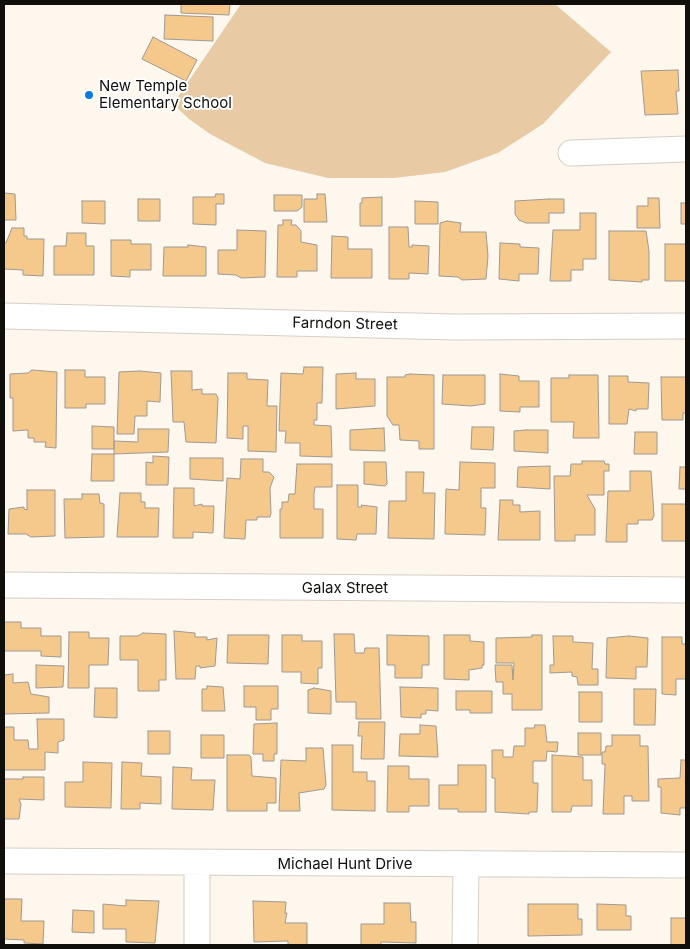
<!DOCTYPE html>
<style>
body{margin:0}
#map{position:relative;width:690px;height:949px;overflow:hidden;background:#fef7ee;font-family:Inter,sans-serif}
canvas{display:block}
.frame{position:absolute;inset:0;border:5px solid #110f0c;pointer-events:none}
</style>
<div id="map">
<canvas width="690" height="949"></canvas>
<div class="frame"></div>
</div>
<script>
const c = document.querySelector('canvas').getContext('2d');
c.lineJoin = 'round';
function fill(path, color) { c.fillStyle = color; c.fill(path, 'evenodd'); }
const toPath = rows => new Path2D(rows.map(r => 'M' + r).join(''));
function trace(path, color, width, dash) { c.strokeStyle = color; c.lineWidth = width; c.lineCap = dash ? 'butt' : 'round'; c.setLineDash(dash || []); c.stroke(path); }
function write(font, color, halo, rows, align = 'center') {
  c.font = font + ' Inter,sans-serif'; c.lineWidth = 4; c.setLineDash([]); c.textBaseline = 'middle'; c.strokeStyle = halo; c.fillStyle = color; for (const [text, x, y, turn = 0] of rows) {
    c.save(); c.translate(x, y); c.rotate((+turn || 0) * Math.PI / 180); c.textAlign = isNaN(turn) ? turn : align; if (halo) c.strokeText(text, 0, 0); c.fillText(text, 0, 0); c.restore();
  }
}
const green = toPath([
 [241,4,555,4,611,52,543,124,498,153,445,172,394,178,328,178,265,163,210,134,189,119,173,104]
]);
const building = toPath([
 [181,4,230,4,229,15,181,13,181,4],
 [165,15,213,17,213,41,164,39,165,15],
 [153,37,197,60,186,81,142,59,153,37],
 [678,70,679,91,676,91,678,114,645,115,641,71,678,70],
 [4,193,15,194,16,220,4,220,4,193],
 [216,194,224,194,224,204,216,204,216,225,193,224,193,197,215,197,216,194],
 [317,194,325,194,327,222,304,222,304,199,317,199,317,194],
 [274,195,302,195,302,207,297,211,274,211,274,195],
 [382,197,382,226,360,226,360,203,362,203,362,198,382,197],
 [648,198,659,198,660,228,637,228,637,206,648,206,648,198],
 [138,199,160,199,160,221,138,221,138,199],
 [549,199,564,199,564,213,549,213,549,223,526,223,519,220,515,214,515,201,549,199],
 [82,201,105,201,105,224,82,223,82,201],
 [415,201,438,202,438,224,415,224,415,201],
 [681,203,686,203,686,224,681,224,681,203],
 [580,213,596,213,596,259,583,259,583,270,571,270,571,281,550,281,553,230,580,230,580,213],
 [283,220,292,220,291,225,296,225,301,231,301,242,317,245,317,271,297,271,297,277,277,277,278,225,283,225,283,220],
 [447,221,461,223,460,232,486,232,488,256,486,279,462,280,458,277,439,276,440,223,447,221],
 [389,227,408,227,409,247,412,247,412,245,429,246,428,274,409,273,409,279,389,279,389,227],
 [12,228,24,228,24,236,27,236,27,239,44,239,43,276,23,275,23,270,4,269,4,242,6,243,12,228],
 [237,230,266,231,265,277,241,278,236,275,218,274,218,250,237,250,237,230],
 [609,231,646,231,649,251,649,280,642,280,642,282,609,280,609,231],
 [67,233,86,233,86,246,94,246,94,275,54,275,54,246,66,246,67,233],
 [332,236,348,237,348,249,372,249,372,278,331,278,332,236],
 [111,240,131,240,131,244,151,244,151,270,130,270,130,277,111,276,111,240],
 [500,243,520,244,520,247,539,248,538,274,519,274,519,281,499,279,500,243],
 [665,244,686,244,686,281,665,281,665,244],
 [188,245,206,247,206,276,163,276,164,247,188,247,188,245],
 [304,367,323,367,322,403,317,403,317,420,314,420,314,425,331,426,332,457,300,456,300,443,285,443,286,431,279,431,281,373,303,374,304,367],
 [32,370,57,372,56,448,45,447,46,442,34,442,34,438,28,438,28,430,13,431,13,398,10,398,10,374,28,373,32,370],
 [65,370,85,370,85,377,105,377,105,404,86,404,86,408,65,408,65,370],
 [140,371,161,373,160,402,147,401,147,416,135,416,134,434,117,434,119,372,140,371],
 [171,371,192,371,192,390,202,389,202,394,216,394,218,398,216,443,186,442,184,422,173,422,171,371],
 [228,373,247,373,247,379,268,380,267,406,277,406,276,452,248,451,248,426,243,426,243,439,227,438,228,373],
 [356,373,356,379,375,379,375,406,336,409,336,374,356,373],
 [410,374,434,375,434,449,419,449,419,441,400,440,399,425,393,425,387,416,387,377,405,377,405,375,410,374],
 [500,374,519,376,519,381,539,381,539,407,520,407,520,412,500,411,500,374],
 [443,375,485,375,485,404,471,406,442,404,443,375],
 [569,375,598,375,599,438,573,438,574,422,551,422,551,378,569,378,569,375],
 [609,376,628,376,628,382,649,383,648,409,636,409,636,411,629,409,627,424,609,424,609,376],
 [661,377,686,377,686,413,683,413,683,420,662,420,661,377],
 [92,426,114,427,114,449,92,449,92,426],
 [472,427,494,427,493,450,471,449,472,427],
 [384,428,385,451,350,450,350,430,384,428],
 [138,429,169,429,168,452,114,454,114,441,138,442,138,429],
 [526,430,548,430,548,453,514,451,514,431,526,430],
 [635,432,657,432,657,454,634,454,635,432],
 [92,454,114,454,114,481,91,481,92,454],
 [153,456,169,457,168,485,146,485,146,462,153,463,153,456],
 [190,458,223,458,223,481,190,479,190,458],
 [241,459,263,459,263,472,269,472,274,477,270,488,271,513,270,517,257,517,257,520,246,520,245,539,224,538,227,478,240,479,241,459],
 [582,461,604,461,605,464,609,464,609,471,604,471,604,495,587,495,595,509,595,535,575,535,575,541,555,541,554,476,570,476,571,464,582,464,582,461],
 [364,462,386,462,387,484,385,486,364,484,364,462],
 [460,462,495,463,495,488,481,488,481,508,486,508,485,535,445,534,446,489,459,490,460,462],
 [297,464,332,464,332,487,315,487,314,494,314,509,323,509,323,538,280,538,280,509,282,509,282,502,288,502,289,494,295,494,297,464],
 [550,466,550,489,517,487,518,467,550,466],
 [680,467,686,467,686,489,679,489,680,467],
 [630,471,651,471,654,516,652,520,638,520,638,524,627,524,627,542,606,542,608,491,630,491,630,471],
 [406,472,424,472,423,493,435,493,434,539,388,538,389,501,406,501,406,472],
 [337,485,358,485,358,507,362,507,361,505,377,507,376,534,357,534,356,540,337,539,337,485],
 [174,488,194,488,194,506,202,504,202,506,214,506,213,533,193,532,193,538,173,538,174,488],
 [27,490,55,490,55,536,31,537,26,534,8,534,9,509,24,507,24,509,27,510,27,490],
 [120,493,141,493,141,502,145,502,145,508,159,508,158,537,117,537,120,493],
 [82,494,99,494,100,503,104,504,104,537,65,538,64,499,82,499,82,494],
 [500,500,513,500,513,505,520,505,520,512,540,511,540,540,498,540,500,500],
 [662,504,686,504,686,541,662,541,662,504],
 [4,622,21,622,21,628,41,628,41,636,61,636,61,657,41,656,41,651,4,651,4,622],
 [174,631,195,633,195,637,207,637,207,640,217,638,215,666,200,668,200,666,196,666,195,679,176,679,174,631],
 [69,632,89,632,89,638,109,638,108,665,89,665,89,688,68,688,69,632],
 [143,633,166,634,166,680,159,680,159,691,138,691,138,660,120,660,120,636,138,636,143,633],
 [334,634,354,634,355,653,364,653,365,648,379,648,381,719,356,719,356,702,336,702,334,634],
 [228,635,269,635,268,664,227,663,228,635],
 [282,635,302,635,302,641,322,641,322,668,318,668,318,684,301,683,301,672,282,672,282,635],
 [387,635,429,636,429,665,422,665,422,678,395,678,395,665,387,665,387,635],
 [444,635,470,635,470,641,484,642,484,665,482,665,482,668,469,670,469,680,444,679,444,635],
 [532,635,542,635,542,710,512,710,512,694,503,694,503,682,496,682,495,665,512,665,513,680,514,663,496,663,496,638,532,637,532,635],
 [553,636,573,636,573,642,593,643,592,669,598,669,598,685,578,685,577,677,572,676,572,672,550,673,550,665,554,665,553,636],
 [629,636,648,638,647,667,636,667,636,679,606,678,607,638,629,636],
 [662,637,682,637,682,644,686,644,686,679,676,679,676,695,662,694,662,637],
 [36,665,64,666,63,687,36,688,36,665],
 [13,674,13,683,28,682,31,694,49,697,49,713,4,714,4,675,13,674],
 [207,686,223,687,225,711,202,711,202,689,207,689,207,686],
 [244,686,278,686,278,709,271,709,271,720,256,720,256,707,244,707,244,686],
 [400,687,438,688,438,711,426,710,426,714,421,714,421,718,401,717,400,687],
 [95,688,117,688,117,718,94,717,95,688],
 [314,688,331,691,331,714,308,713,308,690,314,688],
 [634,689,656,689,655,725,634,725,634,689],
 [456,691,492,691,492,713,470,713,470,710,456,710,456,691],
 [579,692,602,692,602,722,579,722,579,692],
 [37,719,64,719,64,740,58,742,58,753,45,752,45,770,4,770,4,727,14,727,14,740,28,740,29,749,38,749,37,719],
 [359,722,385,722,384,759,361,759,362,736,358,736,359,722],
 [277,723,277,754,274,754,274,761,263,761,263,754,253,754,254,724,277,723],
 [420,725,436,726,438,757,399,756,400,734,420,734,420,725],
 [535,725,545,725,547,742,558,742,557,752,547,751,546,761,533,761,533,783,538,783,537,812,529,812,529,814,495,812,495,778,492,778,492,750,503,750,503,757,513,757,514,746,525,746,525,728,534,728,535,725],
 [148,731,170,731,170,754,148,754,148,731],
 [578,733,601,733,601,755,578,755,578,733],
 [201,735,224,735,224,758,201,758,201,735],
 [612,735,640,735,640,746,648,746,649,801,632,801,632,796,624,796,624,814,603,814,605,764,602,764,602,752,605,752,606,746,612,746,612,735],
 [332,745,353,745,353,772,367,772,367,781,375,781,375,811,332,810,332,745],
 [306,748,323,748,326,785,324,789,299,793,300,811,279,811,281,760,306,761,306,748],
 [227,755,249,755,251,757,252,776,276,778,276,803,267,803,267,811,227,811,227,755],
 [552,755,583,757,583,780,592,780,592,806,572,806,571,812,552,812,552,755],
 [681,760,686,760,686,808,680,808,680,815,661,813,661,787,658,787,658,779,680,778,681,760],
 [83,762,112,763,111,808,65,807,65,782,83,782,83,762],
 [122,762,142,763,141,776,161,777,161,804,140,803,140,809,121,809,122,762],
 [458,765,486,765,486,812,458,812,458,809,439,809,439,785,458,785,458,765],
 [388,766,409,766,409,779,429,779,429,806,409,806,409,812,387,812,388,766],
 [173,767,192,768,191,780,215,780,213,810,172,809,173,767],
 [23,777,44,777,44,800,19,799,21,804,19,819,4,819,4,779,23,779,23,777],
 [4,899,22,899,21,921,44,921,43,944,24,943,24,940,4,939,4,899],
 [126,900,159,901,155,943,126,942,126,929,103,929,103,904,126,906,126,900],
 [253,901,286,902,285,913,287,913,285,923,307,923,307,945,288,945,288,941,254,942,253,901],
 [384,903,410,903,411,922,416,922,416,943,381,942,381,945,361,945,361,924,384,924,384,903],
 [528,904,578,904,578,919,582,919,582,935,528,936,528,904],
 [597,904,626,905,626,916,631,916,631,930,597,930,597,904],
 [73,910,94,911,94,933,72,932,73,910],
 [671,918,686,918,686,945,671,945,671,918]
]);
const minor = toPath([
 [571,153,686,149],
 [4,316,455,327,686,326],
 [4,585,686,590],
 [4,861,686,865],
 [197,945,197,863],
 [465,945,466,864]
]);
const markers = [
 [89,95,5,"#0c7ae1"]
];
const poiNames = [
 ["New Temple",99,86],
 ["Elementary School",99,103]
];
const streetNames = [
 ["Farndon Street",345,324,1],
 ["Galax Street",345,588],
 ["Michael Hunt Drive",345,864]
];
fill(green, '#e8cba5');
fill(building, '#f5c88b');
trace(building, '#a09991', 1);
trace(minor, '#d5cec5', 27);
trace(minor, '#fff', 25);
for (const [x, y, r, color] of markers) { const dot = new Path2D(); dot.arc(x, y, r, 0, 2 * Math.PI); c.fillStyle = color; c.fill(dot); trace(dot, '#fff', 2); }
write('15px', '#110f0c', '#fff', poiNames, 'left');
write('15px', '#110f0c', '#fff', streetNames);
</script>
